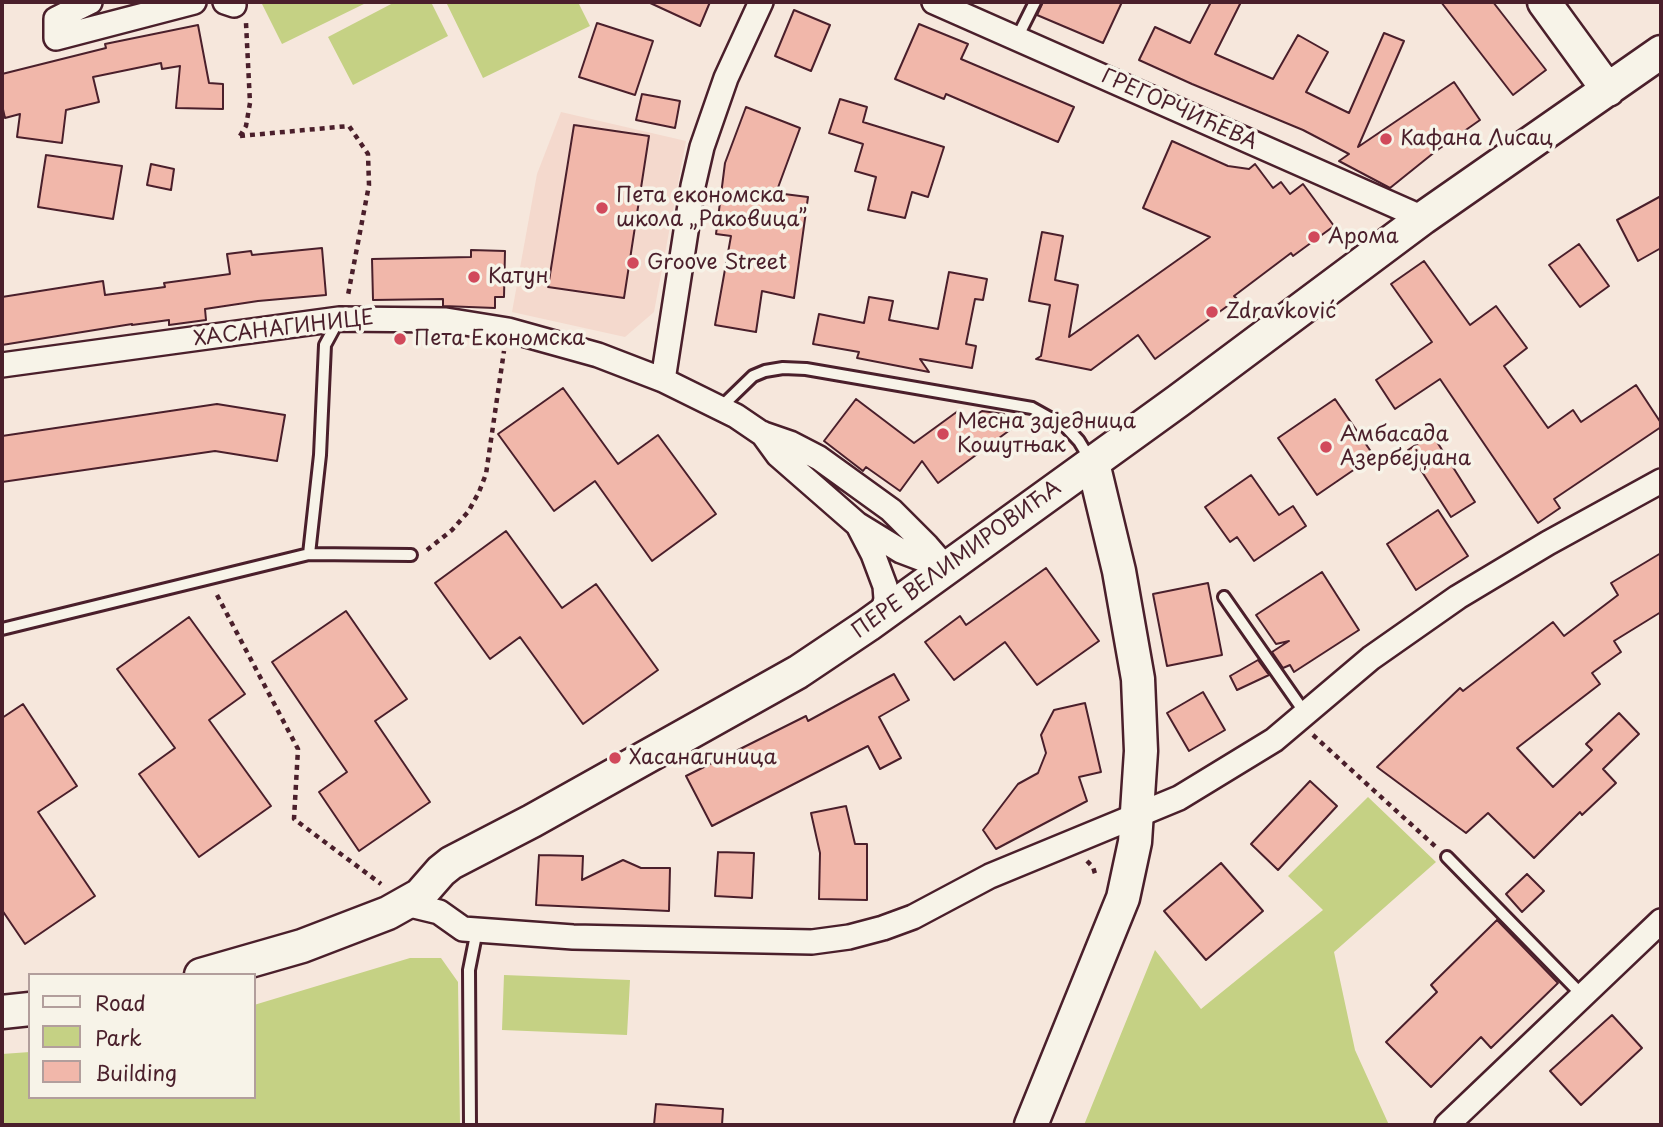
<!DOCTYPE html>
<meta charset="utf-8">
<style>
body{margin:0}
#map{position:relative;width:1663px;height:1127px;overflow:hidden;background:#f6e7dc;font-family:"Playpen Sans",sans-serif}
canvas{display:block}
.frame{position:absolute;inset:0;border:4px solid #4a1f2b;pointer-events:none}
.legend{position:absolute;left:28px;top:973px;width:228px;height:126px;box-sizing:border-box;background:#f7f3e8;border:2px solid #b29e9c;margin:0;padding:9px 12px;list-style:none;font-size:21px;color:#4a1f2b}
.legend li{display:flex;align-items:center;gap:14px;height:35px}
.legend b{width:35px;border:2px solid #b29e9c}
</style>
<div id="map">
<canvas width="1663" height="1127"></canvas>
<div class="frame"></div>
<ul class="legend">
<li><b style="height:9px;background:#f7f3e8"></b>Road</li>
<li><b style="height:19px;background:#c5d184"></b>Park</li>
<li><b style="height:19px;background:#f1b7aa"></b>Building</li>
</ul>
</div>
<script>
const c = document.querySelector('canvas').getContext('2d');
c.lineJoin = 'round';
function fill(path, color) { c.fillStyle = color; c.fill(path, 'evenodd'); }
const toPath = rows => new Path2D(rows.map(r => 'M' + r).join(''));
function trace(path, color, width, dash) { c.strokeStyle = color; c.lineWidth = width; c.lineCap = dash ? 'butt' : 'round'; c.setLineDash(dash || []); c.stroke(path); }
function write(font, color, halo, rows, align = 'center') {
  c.font = font + ' "Playpen Sans",sans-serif'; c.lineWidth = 7; c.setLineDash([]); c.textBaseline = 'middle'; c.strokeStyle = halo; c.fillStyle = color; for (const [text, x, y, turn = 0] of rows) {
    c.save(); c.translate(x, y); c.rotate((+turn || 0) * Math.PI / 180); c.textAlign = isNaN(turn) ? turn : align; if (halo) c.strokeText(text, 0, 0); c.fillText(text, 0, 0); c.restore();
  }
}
const built = toPath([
 [561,112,686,141,654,312,625,337,512,312,537,174]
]);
const green = toPath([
 [261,2,260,2,368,2,282,44],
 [395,2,431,2,448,36,353,85,328,37],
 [446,2,578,2,590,26,483,78],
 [1368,797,1436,862,1334,952,1355,1050,1389,1125,1084,1125,1155,950,1201,1009,1323,910,1288,876],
 [410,958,441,958,458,982,460,1125,2,1125,2,1054,30,1052,30,1097,254,1097,254,1005],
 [504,975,630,980,627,1035,502,1030]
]);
const building = toPath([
 [648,2,710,2,700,26,648,2],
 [1043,2,1122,2,1103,43,1037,15,1043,2],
 [1211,2,1241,2,1215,54,1273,79,1298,35,1328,52,1306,92,1349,113,1384,33,1404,41,1358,147,1454,82,1480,120,1436,151,1390,188,1339,161,1349,154,1303,130,1192,84,1139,60,1155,27,1190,43,1211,2],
 [1441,2,1493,2,1546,70,1513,95,1441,2],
 [794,10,830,25,811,71,775,56,794,10],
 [597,23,653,41,635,95,579,77,597,23],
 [919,24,968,44,961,59,1074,107,1058,142,946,94,944,99,895,79,919,24],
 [198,25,209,83,223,84,223,109,176,108,180,66,162,69,161,63,93,77,99,102,66,110,62,143,17,137,20,114,5,118,2,105,2,74,106,48,105,44,198,25],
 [642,94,680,101,675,128,636,120,642,94],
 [840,99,867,107,863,122,944,147,928,197,912,192,905,218,868,210,876,177,855,171,863,144,829,133,840,99],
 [746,107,800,128,776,193,808,197,794,298,762,291,756,332,715,325,731,236,716,234,725,163,746,107],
 [574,125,649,136,624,298,548,287,574,125],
 [1172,141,1228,166,1249,169,1255,164,1273,188,1281,182,1290,194,1303,184,1334,226,1293,256,1291,253,1234,296,1237,299,1155,359,1138,335,1091,370,1036,359,1041,356,1050,305,1029,301,1042,232,1063,236,1055,280,1078,285,1069,337,1210,237,1143,208,1172,141],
 [46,155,122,166,113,219,38,207,46,155],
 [151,164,174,169,171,190,147,185,151,164],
 [1661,196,1661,248,1638,261,1617,220,1661,196],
 [1579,244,1609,286,1580,307,1549,265,1579,244],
 [322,248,326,295,258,301,205,309,206,320,169,325,169,320,132,325,132,324,2,345,2,297,103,281,105,295,165,287,164,283,230,274,227,254,251,251,252,255,322,248],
 [471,250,505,251,504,297,495,297,495,308,443,306,443,299,373,300,372,259,471,257,471,250],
 [1424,261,1470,325,1496,306,1527,348,1504,366,1548,428,1573,410,1581,422,1636,385,1661,423,1661,427,1554,499,1560,508,1538,523,1440,379,1395,409,1376,380,1432,342,1391,284,1424,261],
 [949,272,987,279,983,300,975,299,966,344,976,346,972,368,920,359,929,372,857,358,859,352,813,344,819,314,864,323,869,297,893,301,889,320,938,329,949,272],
 [563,388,618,464,658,435,716,514,652,561,595,481,554,511,498,434,563,388],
 [856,399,914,443,958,411,966,422,982,411,1004,414,1014,427,938,483,922,461,900,491,866,467,863,471,824,441,856,399],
 [1335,399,1374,456,1317,495,1278,438,1335,399],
 [217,404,285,415,277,461,215,451,2,482,2,436,217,404],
 [1432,434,1475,502,1451,517,1408,450,1432,434],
 [1251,475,1279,515,1293,506,1306,526,1254,561,1237,537,1230,542,1205,507,1251,475],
 [1438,510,1468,556,1416,590,1387,544,1438,510],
 [506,531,562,608,596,584,658,670,583,724,520,637,490,659,435,583,506,531],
 [1661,553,1661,612,1614,641,1621,652,1592,673,1600,684,1517,748,1553,787,1592,750,1586,744,1619,713,1639,734,1603,769,1616,783,1582,815,1580,812,1534,858,1488,813,1466,833,1377,767,1460,688,1463,691,1553,622,1564,636,1618,595,1611,583,1661,553],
 [1046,568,1099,641,1037,685,1005,642,954,680,925,642,960,616,966,625,1046,568],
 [1322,572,1359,630,1294,672,1290,665,1283,668,1272,652,1289,641,1276,644,1256,615,1322,572],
 [1208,583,1222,655,1167,666,1153,594,1208,583],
 [346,611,407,699,375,721,430,802,359,851,319,792,347,772,272,662,346,611],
 [189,617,245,694,209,720,271,806,199,857,139,774,175,748,117,669,189,617],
 [1258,660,1269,675,1237,690,1230,676,1258,660],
 [894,674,909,700,879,717,901,758,880,769,868,746,712,826,686,776,806,716,808,721,894,674],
 [1203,692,1225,730,1189,751,1167,713,1203,692],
 [1085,703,1101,772,1079,777,1087,801,996,849,983,830,1018,784,1038,773,1046,753,1041,735,1054,710,1085,703],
 [23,704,77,786,38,812,95,896,25,944,2,910,2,718,23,704],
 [1310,781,1337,806,1278,870,1251,844,1310,781],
 [846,806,855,844,867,844,867,900,819,899,820,853,811,813,846,806],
 [718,852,754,853,752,898,715,896,718,852],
 [539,855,583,856,582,880,623,860,641,868,670,868,669,911,536,905,539,855],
 [1221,863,1263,911,1206,960,1164,911,1221,863],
 [1527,874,1544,891,1522,912,1506,894,1527,874],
 [1497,920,1558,983,1491,1048,1481,1037,1431,1087,1386,1042,1437,992,1431,985,1497,920],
 [1612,1015,1642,1048,1581,1105,1550,1071,1612,1015],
 [656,1104,723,1109,722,1125,654,1125,656,1104]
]);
const path = toPath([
 [240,136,349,126,368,154,369,185,348,295],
 [240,136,246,126,250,103,246,23],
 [427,550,452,530,468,512,479,492,486,474,504,351],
 [217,595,298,749,294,819,381,884],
 [1313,735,1436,847],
 [1087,861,1093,867,1096,877]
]);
const lane = toPath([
 [1017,38,1035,2],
 [720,408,753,376,765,371,783,368,806,369,1032,408,1066,427,1079,441,1091,461],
 [309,554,411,555],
 [1224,597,1305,713],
 [2,629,309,554,320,455,325,345,338,321],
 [1447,857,1583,996],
 [470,1125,469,970,477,930]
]);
const street = toPath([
 [90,2,56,19,56,38,194,2],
 [225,2,234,5],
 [934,2,1423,218],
 [2,365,339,319,446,320,508,330,598,355,663,380,736,416,761,433,790,443,819,458,891,510,927,546,946,568],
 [663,380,693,186,702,147,726,78,761,2],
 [762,433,778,455,857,524,901,551,946,568],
 [859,527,873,554,885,586,886,599,882,615],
 [406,904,439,912,463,929,573,937,812,942,849,937,883,928,913,917,990,876,1179,798,1274,740,1371,658,1458,597,1548,543,1661,481],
 [1447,1125,1661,921]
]);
const secondary = toPath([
 [1544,2,1608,90],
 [201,975,302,946,388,913,420,895,441,871,451,863,532,821,798,672,868,625,1178,401,1423,218,1661,52],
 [2,1012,30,1009],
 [1031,1125,1123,898,1135,842,1141,751,1138,679,1119,571,1093,463]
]);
const markers = [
 [1386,139,7,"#d1495b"],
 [602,208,7,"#d1495b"],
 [1314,237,7,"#d1495b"],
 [633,263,7,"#d1495b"],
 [474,277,7,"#d1495b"],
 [1212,312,7,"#d1495b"],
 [400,339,7,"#d1495b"],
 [943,434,7,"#d1495b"],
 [1326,447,7,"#d1495b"],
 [615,758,7,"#d1495b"]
];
const streetNames = [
 ["ГРЕГОРЧИЋЕВА",1179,110,24],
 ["ХАСАНАГИНИЦЕ",284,329,-7],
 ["ПЕРЕ ВЕЛИМИРОВИЋА",957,560,-36]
];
const poiNames = [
 ["Кафана Лисац",1400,139],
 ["Пета економска",616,196],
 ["школа „Раковица”",616,220],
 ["Арома",1328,237],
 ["Groove Street",647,263],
 ["Катун",488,277],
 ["Zdravković",1226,312],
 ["Пета Економска",414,339],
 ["Месна заједница",957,422],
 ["Кошутњак",957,446],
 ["Амбасада",1340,435],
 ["Азербејџана",1340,459],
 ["Хасанагиница",629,758]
];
fill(built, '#f4d9cd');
fill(green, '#c5d184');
fill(building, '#f1b7aa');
trace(building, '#4a1f2b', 2);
trace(lane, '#4a1f2b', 16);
trace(street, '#4a1f2b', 28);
trace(secondary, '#4a1f2b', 37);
trace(path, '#4a1f2b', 4.5, [5, 5]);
trace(lane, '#f7f3e8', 10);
trace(street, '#f7f3e8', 23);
trace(secondary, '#f7f3e8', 32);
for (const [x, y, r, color] of markers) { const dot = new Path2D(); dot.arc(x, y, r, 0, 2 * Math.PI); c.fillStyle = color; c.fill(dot); trace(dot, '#f7f3e8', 2.5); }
write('21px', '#4a1f2b', '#f7f3e8', streetNames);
write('21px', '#4a1f2b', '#f7f3e8', poiNames, 'left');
</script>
